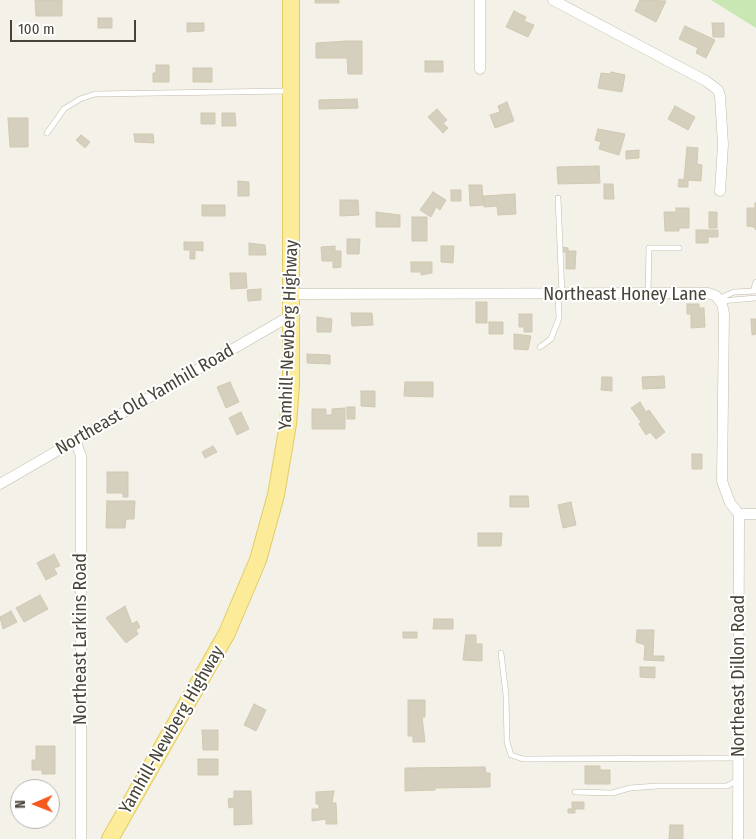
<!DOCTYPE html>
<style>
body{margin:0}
#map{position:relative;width:756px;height:839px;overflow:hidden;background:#f4f2e8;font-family:"Fira Sans Condensed",sans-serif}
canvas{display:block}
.north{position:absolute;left:10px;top:779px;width:50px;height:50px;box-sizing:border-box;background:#fff;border:1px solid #b5b4af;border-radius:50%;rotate:269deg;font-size:14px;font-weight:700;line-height:20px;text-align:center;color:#474337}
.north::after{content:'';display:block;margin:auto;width:18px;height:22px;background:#f5591d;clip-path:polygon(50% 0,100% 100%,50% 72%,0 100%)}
.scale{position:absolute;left:10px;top:20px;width:126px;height:22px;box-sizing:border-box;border:2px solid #474337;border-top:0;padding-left:6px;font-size:15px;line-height:18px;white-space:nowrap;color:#474337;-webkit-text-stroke:4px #fff;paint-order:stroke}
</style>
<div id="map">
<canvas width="756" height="839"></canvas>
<div class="north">N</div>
<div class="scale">100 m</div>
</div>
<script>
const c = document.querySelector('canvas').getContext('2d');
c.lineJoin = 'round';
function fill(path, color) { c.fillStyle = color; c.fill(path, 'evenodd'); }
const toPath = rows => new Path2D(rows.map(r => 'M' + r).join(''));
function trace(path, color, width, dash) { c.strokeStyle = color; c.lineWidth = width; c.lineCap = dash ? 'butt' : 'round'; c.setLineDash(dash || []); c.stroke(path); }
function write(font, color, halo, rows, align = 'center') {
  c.font = font + ' "Fira Sans Condensed",sans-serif'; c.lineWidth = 4; c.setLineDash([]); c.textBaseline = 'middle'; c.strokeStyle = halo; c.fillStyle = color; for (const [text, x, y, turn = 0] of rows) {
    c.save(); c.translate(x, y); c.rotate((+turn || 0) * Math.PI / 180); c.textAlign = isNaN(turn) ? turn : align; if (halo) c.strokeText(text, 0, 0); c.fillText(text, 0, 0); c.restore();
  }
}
const green = toPath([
 [711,0,756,0,756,28]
]);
const building = toPath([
 [35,0,62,0,62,16,36,16,35,0],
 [315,0,339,0,339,3,315,3,315,0],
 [640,0,666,1,656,22,635,11,640,0],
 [514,11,526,17,524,21,534,25,528,37,506,27,514,11],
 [98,18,112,18,112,28,98,28,98,18],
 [187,23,204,23,204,31,187,32,187,23],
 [712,23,724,23,724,37,713,37,712,23],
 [685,26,715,40,706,58,696,53,698,48,679,39,685,26],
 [347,41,362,41,362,74,348,74,347,58,316,58,316,43,347,41],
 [425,61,443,61,443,72,425,72,425,61],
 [156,65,169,65,169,82,153,82,153,73,156,73,156,65],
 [193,68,212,68,212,82,193,82,193,68],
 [611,72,625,75,622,92,598,88,601,73,610,74,611,72],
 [357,99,358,108,319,109,319,100,357,99],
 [507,102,514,121,495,128,490,115,500,112,498,106,507,102],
 [675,106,695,117,688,130,668,119,675,106],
 [437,109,447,120,443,123,448,128,443,133,428,117,437,109],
 [201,113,215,113,215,124,201,124,201,113],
 [222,113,235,113,236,126,222,126,222,113],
 [8,118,28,118,28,147,10,147,8,118],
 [598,129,625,134,619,155,599,149,601,142,595,140,598,129],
 [134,134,153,134,154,143,135,142,134,134],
 [81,135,90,142,85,148,76,140,81,135],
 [687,147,698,148,697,164,702,165,701,181,688,180,688,187,678,187,679,179,684,180,687,147],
 [639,150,639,158,626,159,626,151,639,150],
 [599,166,600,183,558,184,557,167,599,166],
 [238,181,249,182,249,196,238,196,238,181],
 [604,184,613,184,614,199,604,199,604,184],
 [469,185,482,185,483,205,470,206,469,185],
 [451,190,461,190,461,201,451,201,451,190],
 [433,192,446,200,440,210,436,207,431,217,420,210,433,192],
 [515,194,516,214,498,215,497,206,484,207,483,196,515,194],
 [340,200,358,200,359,215,340,216,340,200],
 [755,203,756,203,756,230,754,227,747,226,747,208,755,208,755,203],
 [202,205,225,205,225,216,202,216,202,205],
 [676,208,689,208,689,228,679,228,679,231,665,231,664,212,676,212,676,208],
 [376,212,400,215,400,227,376,227,376,212],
 [709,212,717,212,717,228,709,228,709,212],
 [412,217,427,217,427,241,412,241,412,217],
 [696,230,718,230,718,237,708,237,708,243,696,243,696,230],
 [347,239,360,239,359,254,347,254,347,239],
 [184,242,203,242,203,251,195,250,195,259,190,259,190,250,184,250,184,242],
 [249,243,265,245,266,255,249,255,249,243],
 [335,246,335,251,341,251,341,267,333,268,333,261,322,261,321,247,335,246],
 [441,246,454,246,453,263,441,262,441,246],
 [562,247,568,248,568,251,576,251,575,269,566,269,566,252,562,252,562,247],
 [411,262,432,262,432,273,421,275,421,272,411,272,411,262],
 [230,273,246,273,247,288,231,289,230,273],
 [261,289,261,300,248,301,247,290,261,289],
 [476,302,487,302,487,323,476,323,476,302],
 [687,304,699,304,699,308,704,308,705,327,691,328,691,314,687,314,687,304],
 [351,313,372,313,373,325,352,326,351,313],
 [519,314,532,314,532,332,524,332,524,327,519,327,519,314],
 [317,317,332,319,331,332,317,332,317,317],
 [751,319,756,319,756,334,752,335,751,319],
 [489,322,503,322,503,334,489,334,489,322],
 [514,334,531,336,528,350,514,349,514,334],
 [307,354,330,355,330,364,307,363,307,354],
 [664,376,665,388,643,389,642,377,664,376],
 [602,377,612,377,612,391,601,390,602,377],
 [230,382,239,402,226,408,217,387,230,382],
 [405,382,433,382,433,397,404,396,405,382],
 [361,391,375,391,375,407,361,406,361,391],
 [640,402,646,412,649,410,665,432,656,439,650,432,646,435,639,424,641,422,631,408,640,402],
 [347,407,355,407,355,419,347,419,347,407],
 [345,408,345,429,312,429,312,409,326,409,326,415,332,415,332,409,345,408],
 [241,412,249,429,237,435,229,418,241,412],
 [213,446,217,452,205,458,202,452,213,446],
 [692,454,702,454,702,469,692,469,692,454],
 [107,472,128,472,128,497,123,497,123,493,107,493,107,472],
 [510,496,528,496,529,507,510,507,510,496],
 [107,501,135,501,134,519,126,519,125,528,106,528,107,501],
 [571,502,576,525,563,528,558,505,571,502],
 [478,533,502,533,501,546,478,546,478,533],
 [54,554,60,566,54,568,57,574,46,580,37,563,54,554],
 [40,595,48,609,24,622,16,608,40,595],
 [125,606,132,624,137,621,140,627,136,630,138,634,126,643,106,618,125,606],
 [11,611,17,622,3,629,0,617,11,611],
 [434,619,453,619,453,629,433,629,434,619],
 [637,630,654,630,653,656,664,656,664,661,644,660,645,645,636,642,637,630],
 [403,632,417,632,417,638,403,638,403,632],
 [466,635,476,635,476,644,482,644,482,661,463,660,466,635],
 [640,667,655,667,655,678,640,677,640,667],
 [408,700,425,700,425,717,422,717,425,742,413,742,413,736,408,736,408,700],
 [254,704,266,710,256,731,244,725,254,704],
 [202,730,218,730,218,750,203,750,202,730],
 [36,746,55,746,55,774,42,774,42,770,32,770,32,760,36,760,36,746],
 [198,759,218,759,218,775,198,775,198,759],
 [585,766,600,766,600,770,610,770,610,784,585,784,585,766],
 [485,767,486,773,490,773,490,787,435,788,435,790,405,791,405,768,485,767],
 [234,791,251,791,252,824,234,825,234,807,229,808,228,799,234,798,234,791],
 [334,791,332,803,336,803,337,824,326,824,326,819,312,821,312,809,319,809,319,804,316,804,316,792,334,791],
 [50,797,56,797,56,813,50,813,50,797],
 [572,802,584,802,584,809,575,809,575,813,568,813,568,809,572,809,572,802],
 [670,825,683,825,683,839,669,839,670,825]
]);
const lane = toPath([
 [47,133,64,109,80,99,95,94,288,91],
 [558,198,562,294],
 [753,291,756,282],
 [648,293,649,248,679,248],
 [718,299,734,292,756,291],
 [721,301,756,298],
 [540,347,551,339,559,318,558,294],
 [501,653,506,695,507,742,511,755,523,759,738,758],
 [575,792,612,793,630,788,657,786,727,786,738,780]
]);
const street = toPath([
 [553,0,706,81,718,90,720,96,723,145,720,191],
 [480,69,480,0],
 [292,294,708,293,716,296,722,304,724,314,722,481,730,503,739,514,756,514],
 [75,440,81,456,81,839],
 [0,484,283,320,292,318],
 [738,839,739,514]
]);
const primary = toPath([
 [110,839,227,633,258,560,276,495,288,424,291,385,291,0]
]);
const streetNames = [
 ["Northeast Honey Lane",625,295],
 ["Yamhill-Newberg Highway",289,335,-88],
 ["Northeast Old Yamhill Road",145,400,-30],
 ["Northeast Larkins Road",81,639,-90],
 ["Northeast Dillon Road",739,676,-90],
 ["Yamhill-Newberg Highway",172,730,-60]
];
fill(green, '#c8e7b2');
fill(building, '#d5cfbe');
trace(building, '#d0c8b1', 1);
trace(lane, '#bfbbab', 6);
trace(street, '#bfbbab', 11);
trace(primary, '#e1cc68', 18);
trace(lane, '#fff', 5);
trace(street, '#fff', 10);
trace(primary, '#fcec99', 16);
write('18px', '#474337', '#fff', streetNames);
</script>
